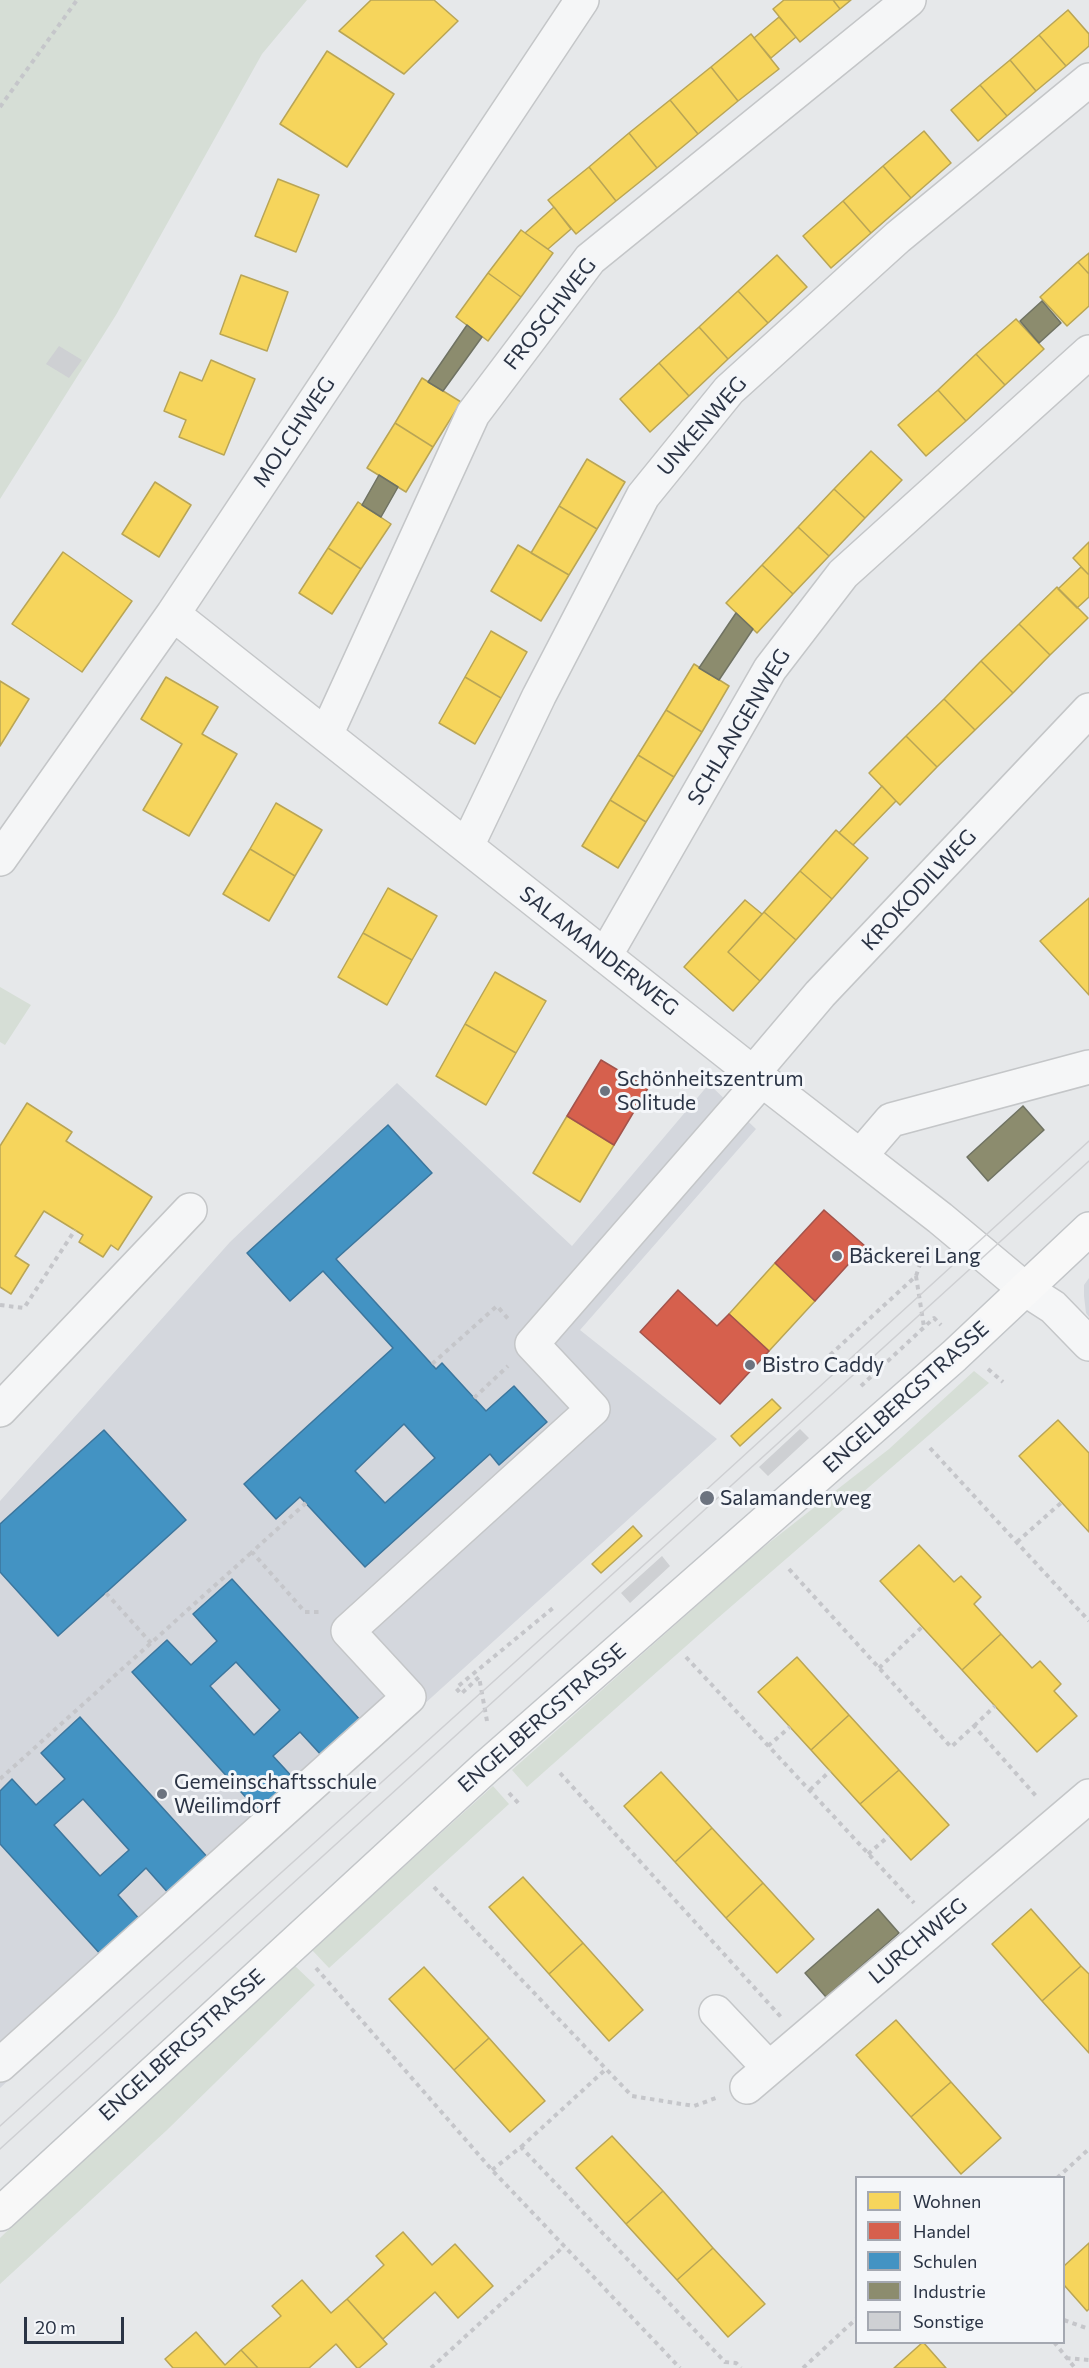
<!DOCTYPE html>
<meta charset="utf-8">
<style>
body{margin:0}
#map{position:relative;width:1089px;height:2368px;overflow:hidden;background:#e6e8ea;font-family:Commissioner,sans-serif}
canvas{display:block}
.legend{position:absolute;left:855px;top:2176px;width:210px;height:168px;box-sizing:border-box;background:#f4f6f9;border:2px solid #a4a8b1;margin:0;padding:8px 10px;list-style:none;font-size:18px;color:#2b3445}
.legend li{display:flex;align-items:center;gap:12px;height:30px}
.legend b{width:30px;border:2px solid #a4a8b1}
.scale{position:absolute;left:24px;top:2317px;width:100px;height:27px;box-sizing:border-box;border:3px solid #2b3445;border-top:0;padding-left:8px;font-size:18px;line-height:21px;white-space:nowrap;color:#2b3445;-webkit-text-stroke:4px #f4f6f9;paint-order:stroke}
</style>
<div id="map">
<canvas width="1089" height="2368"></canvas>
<ul class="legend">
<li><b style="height:16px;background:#f6d55c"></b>Wohnen</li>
<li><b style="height:16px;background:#d6604d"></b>Handel</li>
<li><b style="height:16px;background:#4393c3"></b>Schulen</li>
<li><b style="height:16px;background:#8c8c6e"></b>Industrie</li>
<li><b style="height:16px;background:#ced0d3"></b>Sonstige</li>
</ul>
<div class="scale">20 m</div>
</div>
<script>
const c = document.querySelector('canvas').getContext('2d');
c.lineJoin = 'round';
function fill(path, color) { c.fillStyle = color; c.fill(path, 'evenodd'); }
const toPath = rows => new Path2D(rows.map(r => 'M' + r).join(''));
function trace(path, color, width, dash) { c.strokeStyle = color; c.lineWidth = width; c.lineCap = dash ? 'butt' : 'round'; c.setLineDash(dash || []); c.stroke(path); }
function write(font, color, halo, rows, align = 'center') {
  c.font = font + ' Commissioner,sans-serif'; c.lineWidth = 6; c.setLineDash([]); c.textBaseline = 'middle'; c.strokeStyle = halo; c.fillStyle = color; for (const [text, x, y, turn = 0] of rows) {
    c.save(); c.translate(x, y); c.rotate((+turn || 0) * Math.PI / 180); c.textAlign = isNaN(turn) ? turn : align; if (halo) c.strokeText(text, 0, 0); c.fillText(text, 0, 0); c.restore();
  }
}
const built = toPath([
 [397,1083,572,1246,709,1084,756,1129,580,1330,717,1439,0,2088,0,1501,230,1242],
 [1089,1278,1089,1317,1086,1313,1084,1296,1084,1285]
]);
const green = toPath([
 [0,0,307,0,262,54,116,315,0,499],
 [0,987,31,1005,5,1045,0,1042],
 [974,1371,989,1383,711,1624,527,1787,512,1770,756,1553,889,1449],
 [493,1786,509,1804,329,1968,312,1950],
 [295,1966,315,1985,167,2130,0,2284,0,2238,45,2194]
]);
const homes = toPath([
 [371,0,434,0,458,21,404,74,339,31,371,0],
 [784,0,833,0,840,9,800,42,773,9,784,0],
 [833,0,851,0,840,9,833,0],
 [1068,10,1089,34,1089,46,1066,66,1039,35,1068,10],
 [779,17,796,37,771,58,754,38,779,17],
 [751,34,779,69,738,101,711,67,751,34],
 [1039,35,1066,66,1036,91,1010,60,1039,35],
 [327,51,394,94,347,167,280,124,327,51],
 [1010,60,1036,91,1007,116,980,85,1010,60],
 [711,67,738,101,698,134,670,100,711,67],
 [980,85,1007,116,978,141,951,110,980,85],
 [670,100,698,134,657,168,629,133,670,100],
 [924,131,951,163,911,198,883,166,924,131],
 [629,133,657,168,616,201,589,167,629,133],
 [883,166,911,198,871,233,843,201,883,166],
 [589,167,616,201,576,234,548,200,589,167],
 [278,179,319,195,296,252,255,236,278,179],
 [843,201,871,233,831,268,803,236,843,201],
 [554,207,571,229,548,249,525,233,554,207],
 [521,230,553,253,521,297,488,273,521,230],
 [1089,253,1089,274,1078,262,1089,253],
 [777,255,807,287,768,323,738,291,777,255],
 [1078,262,1089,274,1089,306,1067,326,1040,297,1078,262],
 [488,273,521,297,488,341,456,317,488,273],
 [241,275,288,292,267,351,220,334,241,275],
 [738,291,768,323,728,359,699,327,738,291],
 [1016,319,1044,349,1005,385,976,354,1016,319],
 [699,327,728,359,689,396,659,363,699,327],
 [976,354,1005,385,966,421,938,390,976,354],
 [211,360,255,379,224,455,179,437,186,420,164,411,180,372,202,381,211,360],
 [659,363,689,396,650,432,620,399,659,363],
 [422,378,461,402,433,447,395,423,422,378],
 [938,390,966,421,926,456,898,425,938,390],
 [395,423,433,447,406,492,367,468,395,423],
 [871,451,902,480,865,518,834,489,871,451],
 [587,459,625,482,597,529,559,506,587,459],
 [155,482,191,505,159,557,122,534,155,482],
 [834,489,865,518,829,556,798,527,834,489],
 [358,502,391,524,361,569,328,548,358,502],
 [559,506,597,529,569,575,531,553,559,506],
 [798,527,829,556,793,594,762,565,798,527],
 [1089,542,1089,575,1073,558,1089,542],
 [518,545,569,575,541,621,491,591,518,545],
 [328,548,361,569,332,614,299,593,328,548],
 [63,552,132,601,82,672,12,624,63,552],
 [762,565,793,594,757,633,726,603,762,565],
 [1081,567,1089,575,1089,597,1077,608,1058,589,1081,567],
 [1057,587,1088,618,1050,655,1019,624,1057,587],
 [1019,624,1050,655,1013,693,981,661,1019,624],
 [491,631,527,652,501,698,465,677,491,631],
 [981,661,1013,693,975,730,944,699,981,661],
 [694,664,729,686,702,732,666,710,694,664],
 [166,677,218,707,202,734,237,754,189,836,143,810,182,744,141,719,166,677],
 [465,677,501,698,475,744,439,723,465,677],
 [0,681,29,699,0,746,0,681],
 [944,699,975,730,937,767,906,736,944,699],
 [666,710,702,732,674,777,638,755,666,710],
 [906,736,937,767,900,805,869,773,906,736],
 [638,755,674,777,646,822,610,800,638,755],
 [882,786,896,801,853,845,839,833,882,786],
 [610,800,646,822,618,868,582,846,610,800],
 [276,803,322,830,295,876,250,849,276,803],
 [836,830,868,858,832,899,800,871,836,830],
 [250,849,295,876,269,921,223,894,250,849],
 [800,871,832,899,796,940,764,912,800,871],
 [388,888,437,916,412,960,363,933,388,888],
 [1089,898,1089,995,1040,941,1089,898],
 [745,900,762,914,728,952,760,981,733,1011,684,967,745,900],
 [764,912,796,940,760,981,728,952,764,912],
 [363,933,412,960,387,1005,338,977,363,933],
 [495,972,546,1001,516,1053,465,1024,495,972],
 [465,1024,516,1053,486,1105,436,1076,465,1024],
 [27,1103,72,1132,66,1141,152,1197,118,1250,111,1245,103,1257,79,1242,83,1235,44,1211,15,1256,29,1265,11,1294,0,1287,0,1146,27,1103],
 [567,1116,614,1145,580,1202,533,1173,567,1116],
 [775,1263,815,1301,769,1351,729,1314,775,1263],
 [772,1399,781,1408,740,1446,731,1436,772,1399],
 [1058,1420,1089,1453,1089,1532,1019,1456,1058,1420],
 [633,1526,642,1536,601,1573,592,1564,633,1526],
 [919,1545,954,1582,961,1576,981,1597,974,1604,1001,1634,962,1670,880,1581,919,1545],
 [1001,1634,1032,1668,1040,1661,1061,1684,1054,1691,1077,1716,1037,1752,962,1670,1001,1634],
 [797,1657,849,1715,811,1750,758,1692,797,1657],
 [849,1715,899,1770,860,1804,811,1750,849,1715],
 [899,1770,949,1825,911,1860,860,1804,899,1770],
 [661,1772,712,1828,675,1862,624,1806,661,1772],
 [712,1828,763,1883,726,1918,675,1862,712,1828],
 [523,1877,583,1943,549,1974,489,1907,523,1877],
 [763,1883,814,1939,777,1973,726,1918,763,1883],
 [1031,1909,1081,1966,1042,2001,992,1944,1031,1909],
 [583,1943,643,2010,609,2041,549,1974,583,1943],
 [1081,1966,1089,1974,1089,2053,1042,2001,1081,1966],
 [424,1967,489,2038,454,2070,389,1999,424,1967],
 [896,2020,951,2082,911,2117,856,2055,896,2020],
 [489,2038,545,2101,510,2132,454,2070,489,2038],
 [951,2082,1001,2138,961,2174,911,2117,951,2082],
 [612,2136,663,2191,626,2224,576,2168,612,2136],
 [663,2191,713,2248,677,2280,626,2224,663,2191],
 [403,2232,432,2265,455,2244,493,2286,458,2318,435,2292,383,2339,347,2299,384,2265,376,2256,403,2232],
 [1089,2243,1089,2309,1087,2311,1064,2285,1064,2266,1089,2243],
 [713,2248,765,2304,728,2337,677,2280,713,2248],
 [302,2280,331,2313,347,2299,387,2344,359,2368,357,2368,336,2344,309,2368,258,2368,241,2350,281,2316,272,2306,302,2280],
 [196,2332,225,2365,241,2350,258,2368,173,2368,165,2359,196,2332],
 [923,2342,946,2368,894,2368,923,2342]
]);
const shops = toPath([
 [601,1060,648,1088,614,1145,567,1116,601,1060],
 [824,1210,865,1246,815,1301,775,1263,824,1210],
 [678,1290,717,1326,729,1314,769,1351,720,1404,640,1332,678,1290]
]);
const schools = toPath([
 [388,1125,432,1173,336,1259,436,1369,442,1363,486,1411,514,1386,547,1422,499,1465,490,1454,365,1567,300,1497,276,1519,244,1484,393,1348,323,1271,290,1301,247,1253,388,1125],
 [404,1424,435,1458,385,1503,355,1471,404,1424],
 [104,1430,186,1520,58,1636,0,1572,0,1524,104,1430],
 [232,1579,362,1722,323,1757,300,1732,273,1756,296,1781,261,1814,132,1672,167,1640,191,1665,217,1641,193,1614,232,1579],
 [236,1662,280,1710,254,1735,210,1686,236,1662],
 [80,1717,210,1860,171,1896,146,1868,118,1895,142,1922,103,1957,0,1844,0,1791,12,1779,36,1805,65,1779,41,1753,80,1717],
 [83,1799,129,1850,100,1876,54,1825,83,1799]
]);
const industry = toPath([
 [1042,301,1061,323,1039,343,1020,321,1042,301],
 [467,325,482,337,443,391,428,382,467,325],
 [379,475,398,487,381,517,362,505,379,475],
 [736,613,753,629,719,680,699,668,736,613],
 [1023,1106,1044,1130,988,1181,967,1157,1023,1106],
 [878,1909,899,1933,826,1997,805,1973,878,1909]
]);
const building = toPath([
 [59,346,82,360,69,378,46,364],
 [800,1429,809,1438,768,1476,759,1467],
 [662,1556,670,1566,630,1603,621,1593]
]);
const path = toPath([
 [0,107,77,0],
 [916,1276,924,1327],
 [0,1305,24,1308,75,1230],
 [830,1355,916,1276,920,1264,929,1254],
 [432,1364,497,1306,510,1321],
 [988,1369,1003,1382],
 [861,1386,934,1318,941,1325],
 [474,1398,508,1366],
 [930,1448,1089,1621],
 [306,1503,252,1552,305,1612,323,1612],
 [1017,1542,1062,1502],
 [789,1569,951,1747,974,1726,1036,1796],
 [106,1593,151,1643],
 [686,1657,914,1903],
 [879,1668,922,1627],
 [487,1721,479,1677,461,1694,456,1688,553,1608],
 [974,1726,995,1706],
 [768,1746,790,1727],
 [560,1773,781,2017],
 [0,1779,252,1552],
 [810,1790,830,1771],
 [509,1793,521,1806],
 [868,1854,889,1836],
 [434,1887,606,2069],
 [316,1968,492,2170,680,2368],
 [521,2147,606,2069,632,2096,694,2106,716,2098],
 [492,2170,521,2147,725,2362,736,2363,741,2368],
 [1057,2178,1089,2149],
 [1064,2320,1089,2329],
 [1054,2342,1075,2368],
 [1066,2358,1089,2360],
 [431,2368,564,2246],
 [803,2368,856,2319]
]);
const minor = toPath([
 [173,614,753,1073,940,1218,1025,1289,1053,1307,1089,1344],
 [326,735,473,414,590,259,909,0],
 [467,846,539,696,643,496,729,390,898,237,1089,80],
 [0,859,173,614,582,0],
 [605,956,770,669,843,574,1089,352],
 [753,1073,820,994,1089,710],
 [861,1155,891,1120,1089,1067],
 [0,1410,190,1210],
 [716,2012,769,2068],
 [0,2065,409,1697,348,1631,593,1409,532,1344,762,1080],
 [747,2087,1089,1796]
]);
const major = toPath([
 [0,2214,486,1767,954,1356,1089,1229]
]);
const tram = toPath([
 [0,2126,716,1481,1089,1141],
 [0,2149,1089,1161]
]);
const markers = [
 [605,1091,6,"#6c737f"],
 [837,1256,6,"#6c737f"],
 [750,1365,6,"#6c737f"],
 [707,1498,8,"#6c737f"],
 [162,1794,6,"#6c737f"]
];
const streetNames = [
 ["FROSCHWEG",550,314,-52],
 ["UNKENWEG",702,426,-49],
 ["MOLCHWEG",294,432,-56],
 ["SCHLANGENWEG",739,727,-59],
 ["KROKODILWEG",919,890,-47],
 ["SALAMANDERWEG",599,951,38],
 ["ENGELBERGSTRASSE",906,1397,-42],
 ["ENGELBERGSTRASSE",542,1718,-41],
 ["LURCHWEG",918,1941,-40],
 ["ENGELBERGSTRASSE",182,2045,-42]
];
const poiNames = [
 ["Schönheitszentrum",617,1079],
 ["Solitude",617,1103],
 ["Bäckerei Lang",849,1256],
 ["Bistro Caddy",762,1365],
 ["Salamanderweg",720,1498],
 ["Gemeinschaftsschule",174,1782],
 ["Weilimdorf",174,1806]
];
fill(built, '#d4d7dd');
fill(green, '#d6ded6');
fill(homes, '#f6d55c');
trace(homes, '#b9a555', 1.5);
fill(shops, '#d6604d');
trace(shops, '#a3534b', 1.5);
fill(schools, '#4393c3');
trace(schools, '#3c769d', 1.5);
fill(industry, '#8c8c6e');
trace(industry, '#6f7262', 1.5);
fill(building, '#ced0d3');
trace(minor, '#c4c6c8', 36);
trace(major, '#c2c5c8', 36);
trace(path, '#c5c6ca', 4, [4.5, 4.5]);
trace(minor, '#f5f6f7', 33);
trace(major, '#f8f8f8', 33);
trace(tram, '#cecfd2', 1.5);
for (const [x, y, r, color] of markers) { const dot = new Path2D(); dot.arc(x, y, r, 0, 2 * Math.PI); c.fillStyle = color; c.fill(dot); trace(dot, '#f4f6f9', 2); }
write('21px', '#2b3445', '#f4f6f9', streetNames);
write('21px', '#2b3445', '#f4f6f9', poiNames, 'left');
</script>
